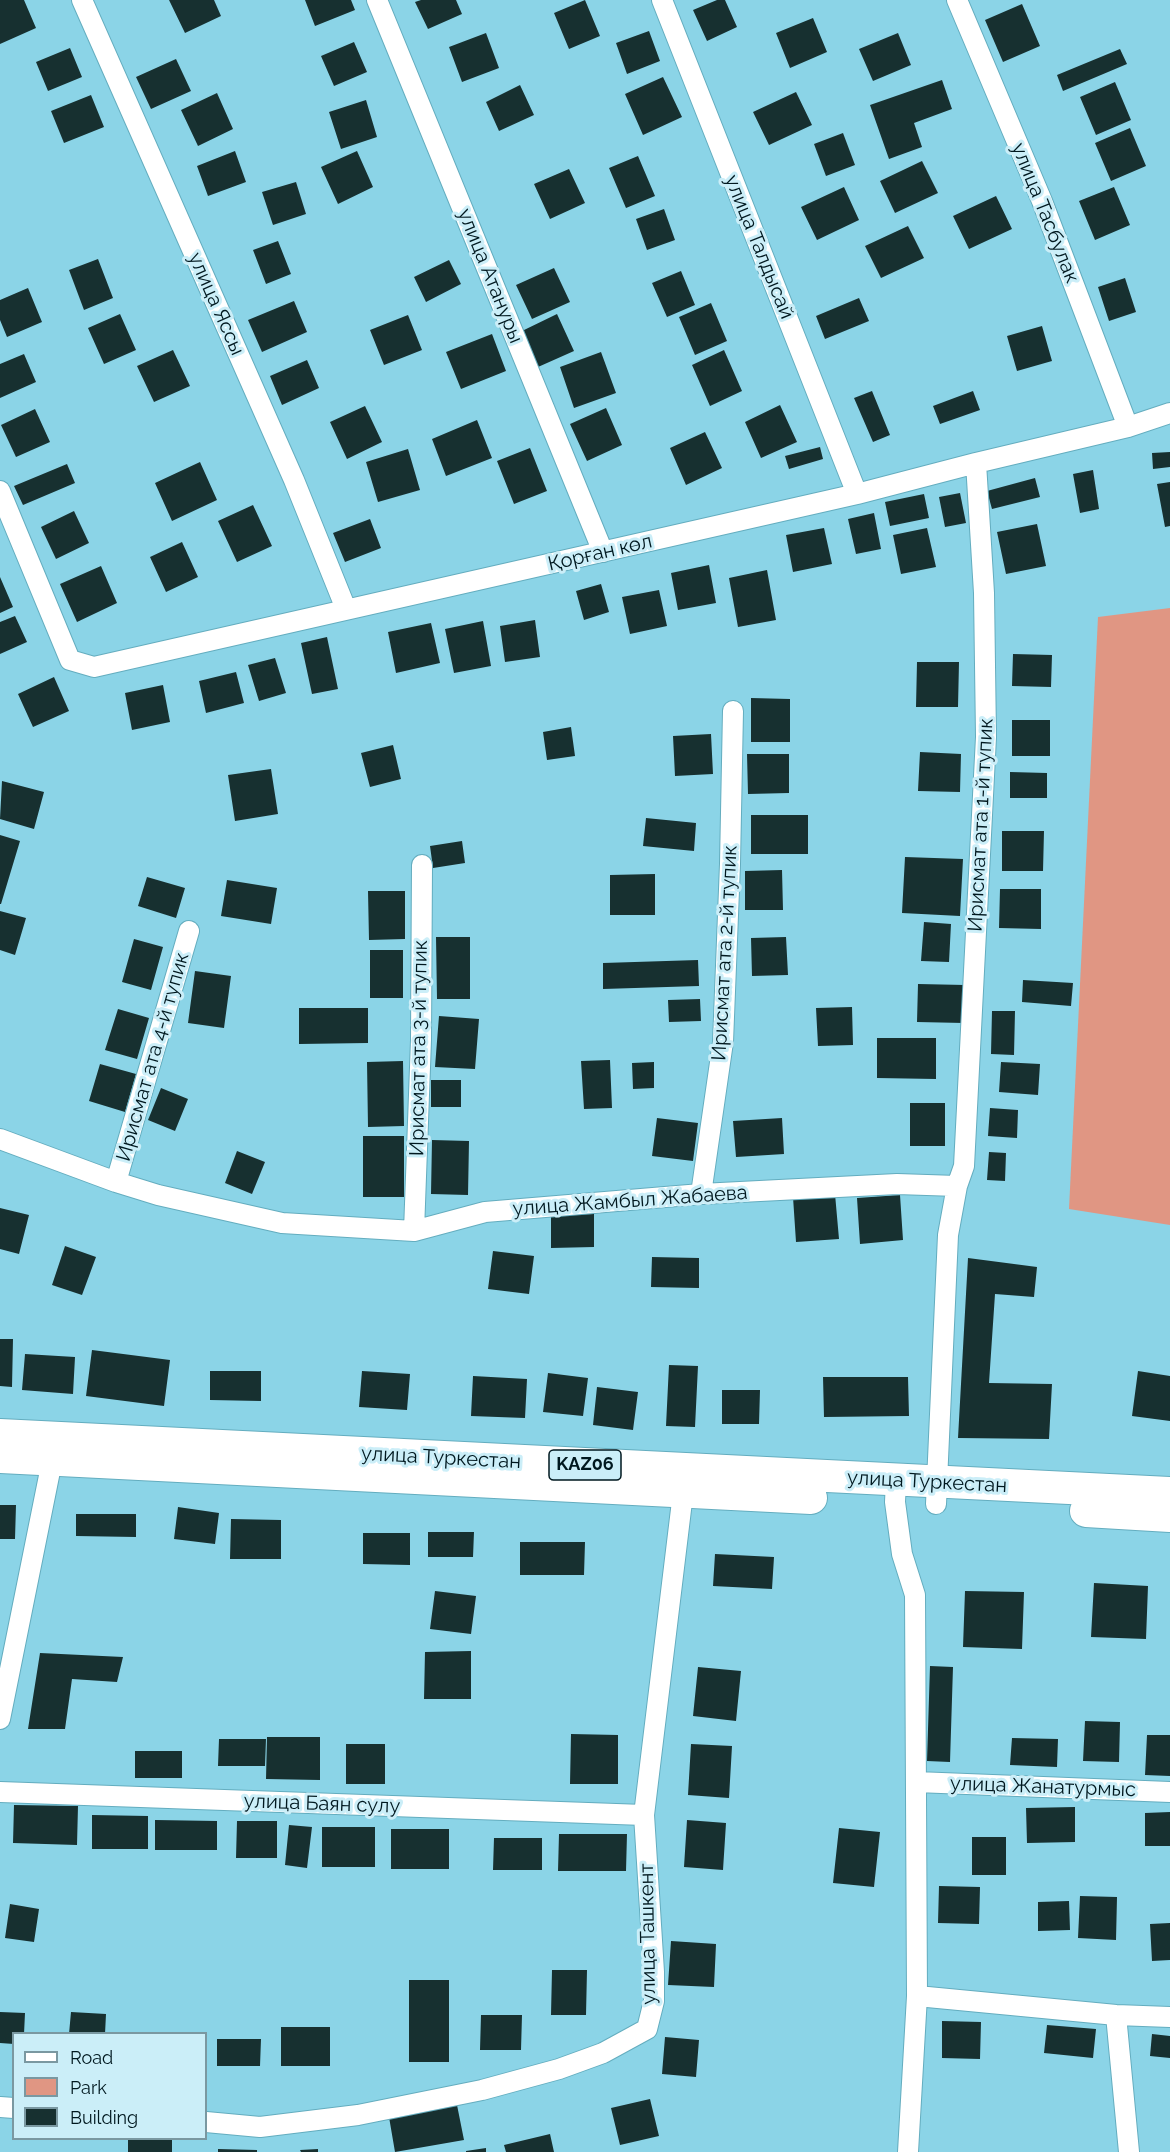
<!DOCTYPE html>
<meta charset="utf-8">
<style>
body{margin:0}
#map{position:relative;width:1170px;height:2152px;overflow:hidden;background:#8bd4e7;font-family:Raleway,sans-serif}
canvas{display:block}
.legend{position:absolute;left:12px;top:2032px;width:195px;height:108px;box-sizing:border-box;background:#cbeef8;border:2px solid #7a98a1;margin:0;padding:8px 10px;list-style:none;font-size:18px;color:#00181f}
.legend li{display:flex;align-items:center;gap:12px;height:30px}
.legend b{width:30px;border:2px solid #7a98a1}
</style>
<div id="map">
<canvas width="1170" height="2152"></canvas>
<ul class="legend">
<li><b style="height:8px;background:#fff"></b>Road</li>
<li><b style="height:16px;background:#e09683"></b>Park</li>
<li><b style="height:16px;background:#173030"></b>Building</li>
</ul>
</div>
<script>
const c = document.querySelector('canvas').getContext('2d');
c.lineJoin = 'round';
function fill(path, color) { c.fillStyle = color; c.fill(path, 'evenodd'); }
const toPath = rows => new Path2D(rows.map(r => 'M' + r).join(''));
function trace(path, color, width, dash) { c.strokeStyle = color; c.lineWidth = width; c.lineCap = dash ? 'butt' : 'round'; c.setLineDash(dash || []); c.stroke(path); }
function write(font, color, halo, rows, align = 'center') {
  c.font = font + ' Raleway,sans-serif'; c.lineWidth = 6; c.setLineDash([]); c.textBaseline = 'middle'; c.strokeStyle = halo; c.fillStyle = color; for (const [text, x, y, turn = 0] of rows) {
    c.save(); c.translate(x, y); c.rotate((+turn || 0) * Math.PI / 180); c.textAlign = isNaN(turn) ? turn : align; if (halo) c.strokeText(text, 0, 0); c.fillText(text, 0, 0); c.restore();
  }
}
const green = toPath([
 [1170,608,1170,1225,1069,1209,1098,617]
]);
const building = toPath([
 [0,0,24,0,36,28,0,44],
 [169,0,214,0,221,16,185,33],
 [305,0,351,0,355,10,315,26],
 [421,0,456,0,462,14,428,29,415,2],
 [585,0,600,36,569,49,554,13],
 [717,0,725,0,737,27,707,41,693,10],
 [1022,4,1040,46,1003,62,985,20],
 [813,18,827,52,790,68,776,33],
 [649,31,660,61,627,74,616,43],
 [486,33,499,68,462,82,449,47],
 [898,33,911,65,873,81,859,49],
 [354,42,367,72,334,86,321,56],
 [70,48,82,77,48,91,36,62],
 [1120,49,1127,64,1063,91,1057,75],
 [176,59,191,91,151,109,136,77],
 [663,77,682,117,643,135,625,94],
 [942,80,952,109,914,123,922,147,889,159,870,105],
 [1115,82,1131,120,1096,135,1080,97],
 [520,85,534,115,499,131,486,102],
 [796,92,812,125,769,145,753,112],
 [217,93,233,129,198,146,181,110],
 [91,95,104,127,64,143,51,111],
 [366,100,377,137,341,149,329,112],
 [1130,128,1146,166,1111,181,1095,143],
 [843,133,855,165,826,176,814,144],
 [235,151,246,182,208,196,197,166],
 [357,151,373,187,338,204,321,167],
 [638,156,655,196,626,208,609,168],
 [922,161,938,193,895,213,880,181],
 [569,169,585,203,550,219,534,184],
 [296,182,306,214,273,225,262,192],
 [844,187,859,220,817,240,801,207],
 [1114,187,1130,225,1095,240,1079,201],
 [996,196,1012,229,969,249,953,216],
 [664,209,675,240,647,250,636,219],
 [908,226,924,258,881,278,865,246],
 [278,241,291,274,266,284,253,250],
 [98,259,113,298,84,310,69,270],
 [449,260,461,284,426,302,414,277],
 [554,268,570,302,532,319,516,285],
 [681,271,695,305,667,317,652,283],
 [1125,278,1136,312,1109,321,1098,287],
 [28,288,42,322,7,337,0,320,0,300],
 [859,298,869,321,825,339,816,316],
 [294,301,307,332,262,352,248,320],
 [711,303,727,341,695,355,679,317],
 [120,314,136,350,104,364,88,328],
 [557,314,574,351,538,367,522,331],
 [408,315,422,350,384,365,370,330],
 [1042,326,1052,361,1017,371,1007,336],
 [492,334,506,371,461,389,446,352],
 [173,350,190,386,154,402,137,366],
 [724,350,742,391,710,406,692,365],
 [601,352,616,393,574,408,560,367],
 [24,354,36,382,0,398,0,364],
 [307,360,319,388,282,405,270,376],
 [872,391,890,435,873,442,854,398],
 [973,391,980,410,940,424,933,406],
 [780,405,797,442,761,458,745,422],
 [365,406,382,442,347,459,330,422],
 [606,408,622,445,587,461,570,424],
 [35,409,50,442,16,457,1,425],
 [477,420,492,458,446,476,432,439],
 [705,432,722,468,686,485,670,448],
 [820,447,823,459,789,469,785,456],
 [530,448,547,491,514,504,497,461],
 [408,449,420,490,378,502,366,462],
 [1170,452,1170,467,1153,469,1152,453],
 [200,462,217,500,172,521,155,483],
 [67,464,75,483,23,505,14,486],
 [1093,470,1099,509,1080,513,1073,474],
 [1035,478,1040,497,992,509,987,491],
 [1170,482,1170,526,1165,527,1157,484],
 [960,493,966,523,945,527,939,497],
 [924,494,929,518,890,526,885,502],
 [253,505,272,546,237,562,218,521],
 [74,511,89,543,56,559,41,527],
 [874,513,881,549,856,554,848,519],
 [370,519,381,548,345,562,333,533],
 [1037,524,1046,566,1006,574,997,532],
 [824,528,832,564,793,572,786,535],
 [927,528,936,567,901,574,893,535],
 [182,542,198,577,166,592,150,557],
 [709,565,716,603,678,610,671,573],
 [101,566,117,603,77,622,60,584],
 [767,570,776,620,738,627,729,578],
 [0,577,13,607,0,613],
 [601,584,609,612,584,620,576,591],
 [659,590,667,626,630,634,622,597],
 [15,616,27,642,0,654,0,622],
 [535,620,540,657,505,662,500,626],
 [483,621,491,666,454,673,445,629],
 [431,623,440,663,396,673,388,632],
 [327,637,338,689,312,694,301,643],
 [1013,654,1052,655,1051,687,1012,686],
 [275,658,286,693,259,701,248,665],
 [917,662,959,662,958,707,916,707],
 [236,672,244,703,206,713,199,681],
 [54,677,69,711,33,727,18,694],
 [163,685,170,722,132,730,125,693],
 [751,698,790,699,790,742,751,742],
 [1012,720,1050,720,1050,756,1012,756],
 [571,727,575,756,547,760,543,732],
 [711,734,713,774,675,776,673,736],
 [393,745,401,779,370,787,361,753],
 [920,752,961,754,960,792,918,791],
 [747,754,789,754,789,793,748,794],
 [271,769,278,814,235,821,228,775],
 [1010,772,1047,773,1047,798,1010,798],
 [2,781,44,792,34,829,0,819],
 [751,815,808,815,808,854,751,854],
 [646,818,696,823,694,851,643,846],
 [1002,831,1044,831,1043,871,1002,871],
 [0,835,20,841,1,904,0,904],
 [462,841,465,863,433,868,430,846],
 [905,857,963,859,960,916,902,913],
 [782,870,783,910,745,910,745,871],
 [655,874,655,915,610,915,610,875],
 [147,877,185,888,176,918,138,906],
 [227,880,277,888,271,924,221,916],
 [1000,889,1041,889,1041,929,999,928],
 [368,891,405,891,405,939,369,940],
 [0,911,26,918,15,955,0,950],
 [924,922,951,924,949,962,921,961],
 [436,937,470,937,470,999,437,999],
 [786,937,788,975,752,976,751,938],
 [134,939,163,947,151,990,122,982],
 [370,950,403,950,403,998,370,998],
 [698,960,699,986,603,989,603,963],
 [195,971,231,976,224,1028,188,1023],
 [1023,980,1073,983,1071,1006,1022,1002],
 [918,984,965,985,964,1023,917,1022],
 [700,999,701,1021,669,1022,668,1000],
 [852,1007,853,1045,818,1046,816,1008],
 [299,1008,368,1008,368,1043,299,1044],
 [118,1009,149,1018,137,1059,105,1050],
 [992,1011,1015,1011,1014,1055,991,1054],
 [439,1016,479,1019,475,1069,435,1067],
 [877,1038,936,1038,936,1079,877,1078],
 [610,1060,612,1108,584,1109,581,1061],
 [403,1061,404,1126,368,1127,367,1062],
 [654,1062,654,1088,633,1089,632,1063],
 [1001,1062,1040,1064,1038,1095,999,1092],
 [100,1064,136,1074,125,1112,89,1101],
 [431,1080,461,1080,461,1107,431,1107],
 [161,1088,188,1099,175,1131,148,1120],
 [910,1103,945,1103,945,1146,910,1146],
 [990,1108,1018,1110,1017,1138,988,1136],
 [657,1118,698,1123,693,1161,652,1156],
 [782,1118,784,1154,736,1157,733,1121],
 [363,1136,404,1136,404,1197,363,1197],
 [432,1140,469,1141,468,1195,431,1194],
 [237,1151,265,1162,252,1194,225,1183],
 [989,1152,1006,1153,1005,1181,987,1180],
 [835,1194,839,1239,796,1242,793,1197],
 [900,1195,903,1240,860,1244,857,1198],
 [0,1208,29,1215,19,1254,0,1249],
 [594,1214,594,1247,551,1248,551,1215],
 [65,1246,96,1257,82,1295,52,1285],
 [493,1251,534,1256,529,1294,488,1289],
 [652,1257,699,1258,699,1288,651,1287],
 [968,1258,1037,1267,1034,1297,995,1294,989,1383,1052,1384,1049,1439,958,1438],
 [0,1339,13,1339,12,1387,0,1386],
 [92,1350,170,1360,164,1406,86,1396],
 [25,1354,75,1357,73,1394,22,1390],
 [669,1365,698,1366,695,1427,666,1426],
 [210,1371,261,1371,261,1401,210,1400],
 [362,1371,410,1374,407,1410,359,1407],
 [1138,1371,1170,1376,1170,1421,1132,1416],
 [548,1373,588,1378,583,1416,543,1412],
 [473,1376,527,1379,525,1418,471,1416],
 [823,1377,908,1377,909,1416,824,1417],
 [597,1387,638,1392,633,1430,593,1425],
 [722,1390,760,1390,759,1424,722,1424],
 [0,1505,16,1505,15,1539,0,1539],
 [178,1507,219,1513,215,1544,174,1539],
 [76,1514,136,1514,136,1537,76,1536],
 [231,1519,281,1520,281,1559,230,1559],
 [428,1532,474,1532,473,1557,428,1557],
 [363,1533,410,1533,410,1565,363,1564],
 [520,1542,585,1542,584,1575,520,1575],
 [715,1554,774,1557,772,1589,713,1586],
 [1094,1583,1148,1586,1146,1639,1091,1637],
 [435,1591,476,1596,471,1634,430,1629],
 [965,1591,1024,1592,1022,1649,963,1647],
 [471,1651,471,1699,424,1699,425,1652],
 [40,1653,123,1657,117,1682,72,1679,65,1729,28,1729],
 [930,1666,953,1667,950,1762,927,1761],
 [698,1667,741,1671,736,1721,693,1716],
 [1085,1721,1120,1722,1119,1762,1083,1761],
 [571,1734,618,1735,618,1784,570,1784],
 [1147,1735,1170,1735,1170,1776,1145,1775],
 [267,1737,320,1737,320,1780,266,1779],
 [1012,1738,1058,1739,1057,1767,1010,1765],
 [219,1739,266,1739,265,1766,218,1766],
 [346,1744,385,1744,385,1784,346,1784],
 [691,1744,732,1746,729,1798,688,1795],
 [135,1751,182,1751,182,1778,135,1778],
 [14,1805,78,1806,77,1845,13,1843],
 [1075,1807,1075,1842,1027,1843,1026,1808],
 [1170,1812,1170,1846,1145,1846,1145,1813],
 [92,1815,148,1816,148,1849,92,1849],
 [155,1820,217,1821,217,1850,155,1850],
 [687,1820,726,1823,723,1870,684,1867],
 [237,1821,277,1821,277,1858,236,1858],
 [289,1825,312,1827,307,1868,285,1865],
 [322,1827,375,1827,375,1867,322,1867],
 [839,1828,880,1832,874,1887,833,1883],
 [391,1829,449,1829,449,1869,391,1869],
 [559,1834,627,1834,626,1871,558,1871],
 [972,1837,1006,1837,1006,1875,972,1875],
 [494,1838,542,1838,542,1870,493,1870],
 [939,1886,980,1887,979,1924,938,1923],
 [1080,1896,1117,1897,1116,1940,1078,1938],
 [1069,1901,1070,1930,1038,1931,1038,1902],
 [10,1904,39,1909,34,1942,5,1938],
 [1170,1923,1170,1960,1152,1961,1150,1924],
 [671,1941,716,1944,714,1987,668,1985],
 [552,1970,587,1970,586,2015,551,2015],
 [409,1980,449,1980,449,2062,409,2062],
 [0,2012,25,2013,24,2034,14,2034,14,2044,0,2043],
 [71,2012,106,2014,105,2034,69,2034],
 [481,2015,522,2015,521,2050,480,2050],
 [942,2021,981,2022,980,2059,942,2058],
 [1047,2025,1096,2029,1093,2058,1044,2053],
 [281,2027,330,2027,330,2066,281,2066],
 [1152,2034,1170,2036,1170,2058,1150,2056],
 [665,2037,699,2040,696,2077,662,2074],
 [217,2039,261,2039,260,2066,217,2066],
 [650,2099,659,2136,620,2145,611,2108],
 [457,2105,464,2140,395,2152,389,2117],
 [550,2134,554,2152,506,2152,504,2145],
 [128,2138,172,2138,172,2152,128,2152],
 [486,2148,486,2152,466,2152,466,2151],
 [218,2149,257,2150,257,2152,218,2152],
 [318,2149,318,2152,301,2152,300,2150]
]);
const minor = toPath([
 [82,0,294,480,346,609],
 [377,0,603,552],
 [662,0,857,494],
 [957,0,1042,201,1128,427],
 [0,491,70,660,94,667,857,494,976,463,1128,427,1170,413],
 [0,1139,116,1182,158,1195,282,1223,414,1231,485,1212,701,1194,897,1184,957,1186,948,1235,936,1504],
 [116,1182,189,931],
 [957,1186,964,1166,986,737,984,593,976,463],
 [701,1194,723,1042,730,864,733,711],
 [414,1231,421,1040,422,865],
 [896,1481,895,1502,902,1554,915,1595,917,1996,908,2152],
 [0,1719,52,1461],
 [916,1782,1170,1792],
 [0,1792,644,1815],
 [917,1996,1116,2015,1170,2017],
 [1116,2015,1129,2152],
 [0,2107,14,2108],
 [206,2122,260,2127,358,2115,482,2090,559,2069,603,2053,647,2029,654,2001,654,1972,644,1815,683,1493]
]);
const trunk = toPath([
 [0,1435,1170,1493],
 [0,1457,811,1498],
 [1086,1511,1170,1516]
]);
const shields = [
 [585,1465,72]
];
const shieldNames = [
 ["KАZ06",585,1465]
];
const streetNames = [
 ["улица Тасбулак",1045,213,68],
 ["улица Талдысай",759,247,68],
 ["улица Атануры",490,276,68],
 ["улица Яссы",216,304,66],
 ["Қорған көл",600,553,-13],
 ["Ирисмат ата 1-й тупик",981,825,-87],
 ["Ирисмат ата 2-й тупик",725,953,-87],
 ["Ирисмат ата 3-й тупик",419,1048,-89],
 ["Ирисмат ата 4-й тупик",153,1057,-74],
 ["улица Жамбыл Жабаева",630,1201,-4],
 ["улица Туркестан",441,1458,3],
 ["улица Туркестан",927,1482,3],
 ["улица Жанатурмыс",1043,1787,2],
 ["улица Баян сулу",322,1804,2],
 ["улица Ташкент",648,1934,-91]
];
fill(green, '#e09683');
fill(building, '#173030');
trace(minor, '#64adbf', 22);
trace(trunk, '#64adbf', 34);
trace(minor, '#fff', 20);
trace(trunk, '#fff', 32);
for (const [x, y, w] of shields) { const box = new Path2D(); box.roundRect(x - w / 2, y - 15, w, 30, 4.5); c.fillStyle = '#cbeef8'; c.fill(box); trace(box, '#00181f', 1.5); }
write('bold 18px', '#00181f', null, shieldNames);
write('20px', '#00181f', '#cbeef8', streetNames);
</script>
